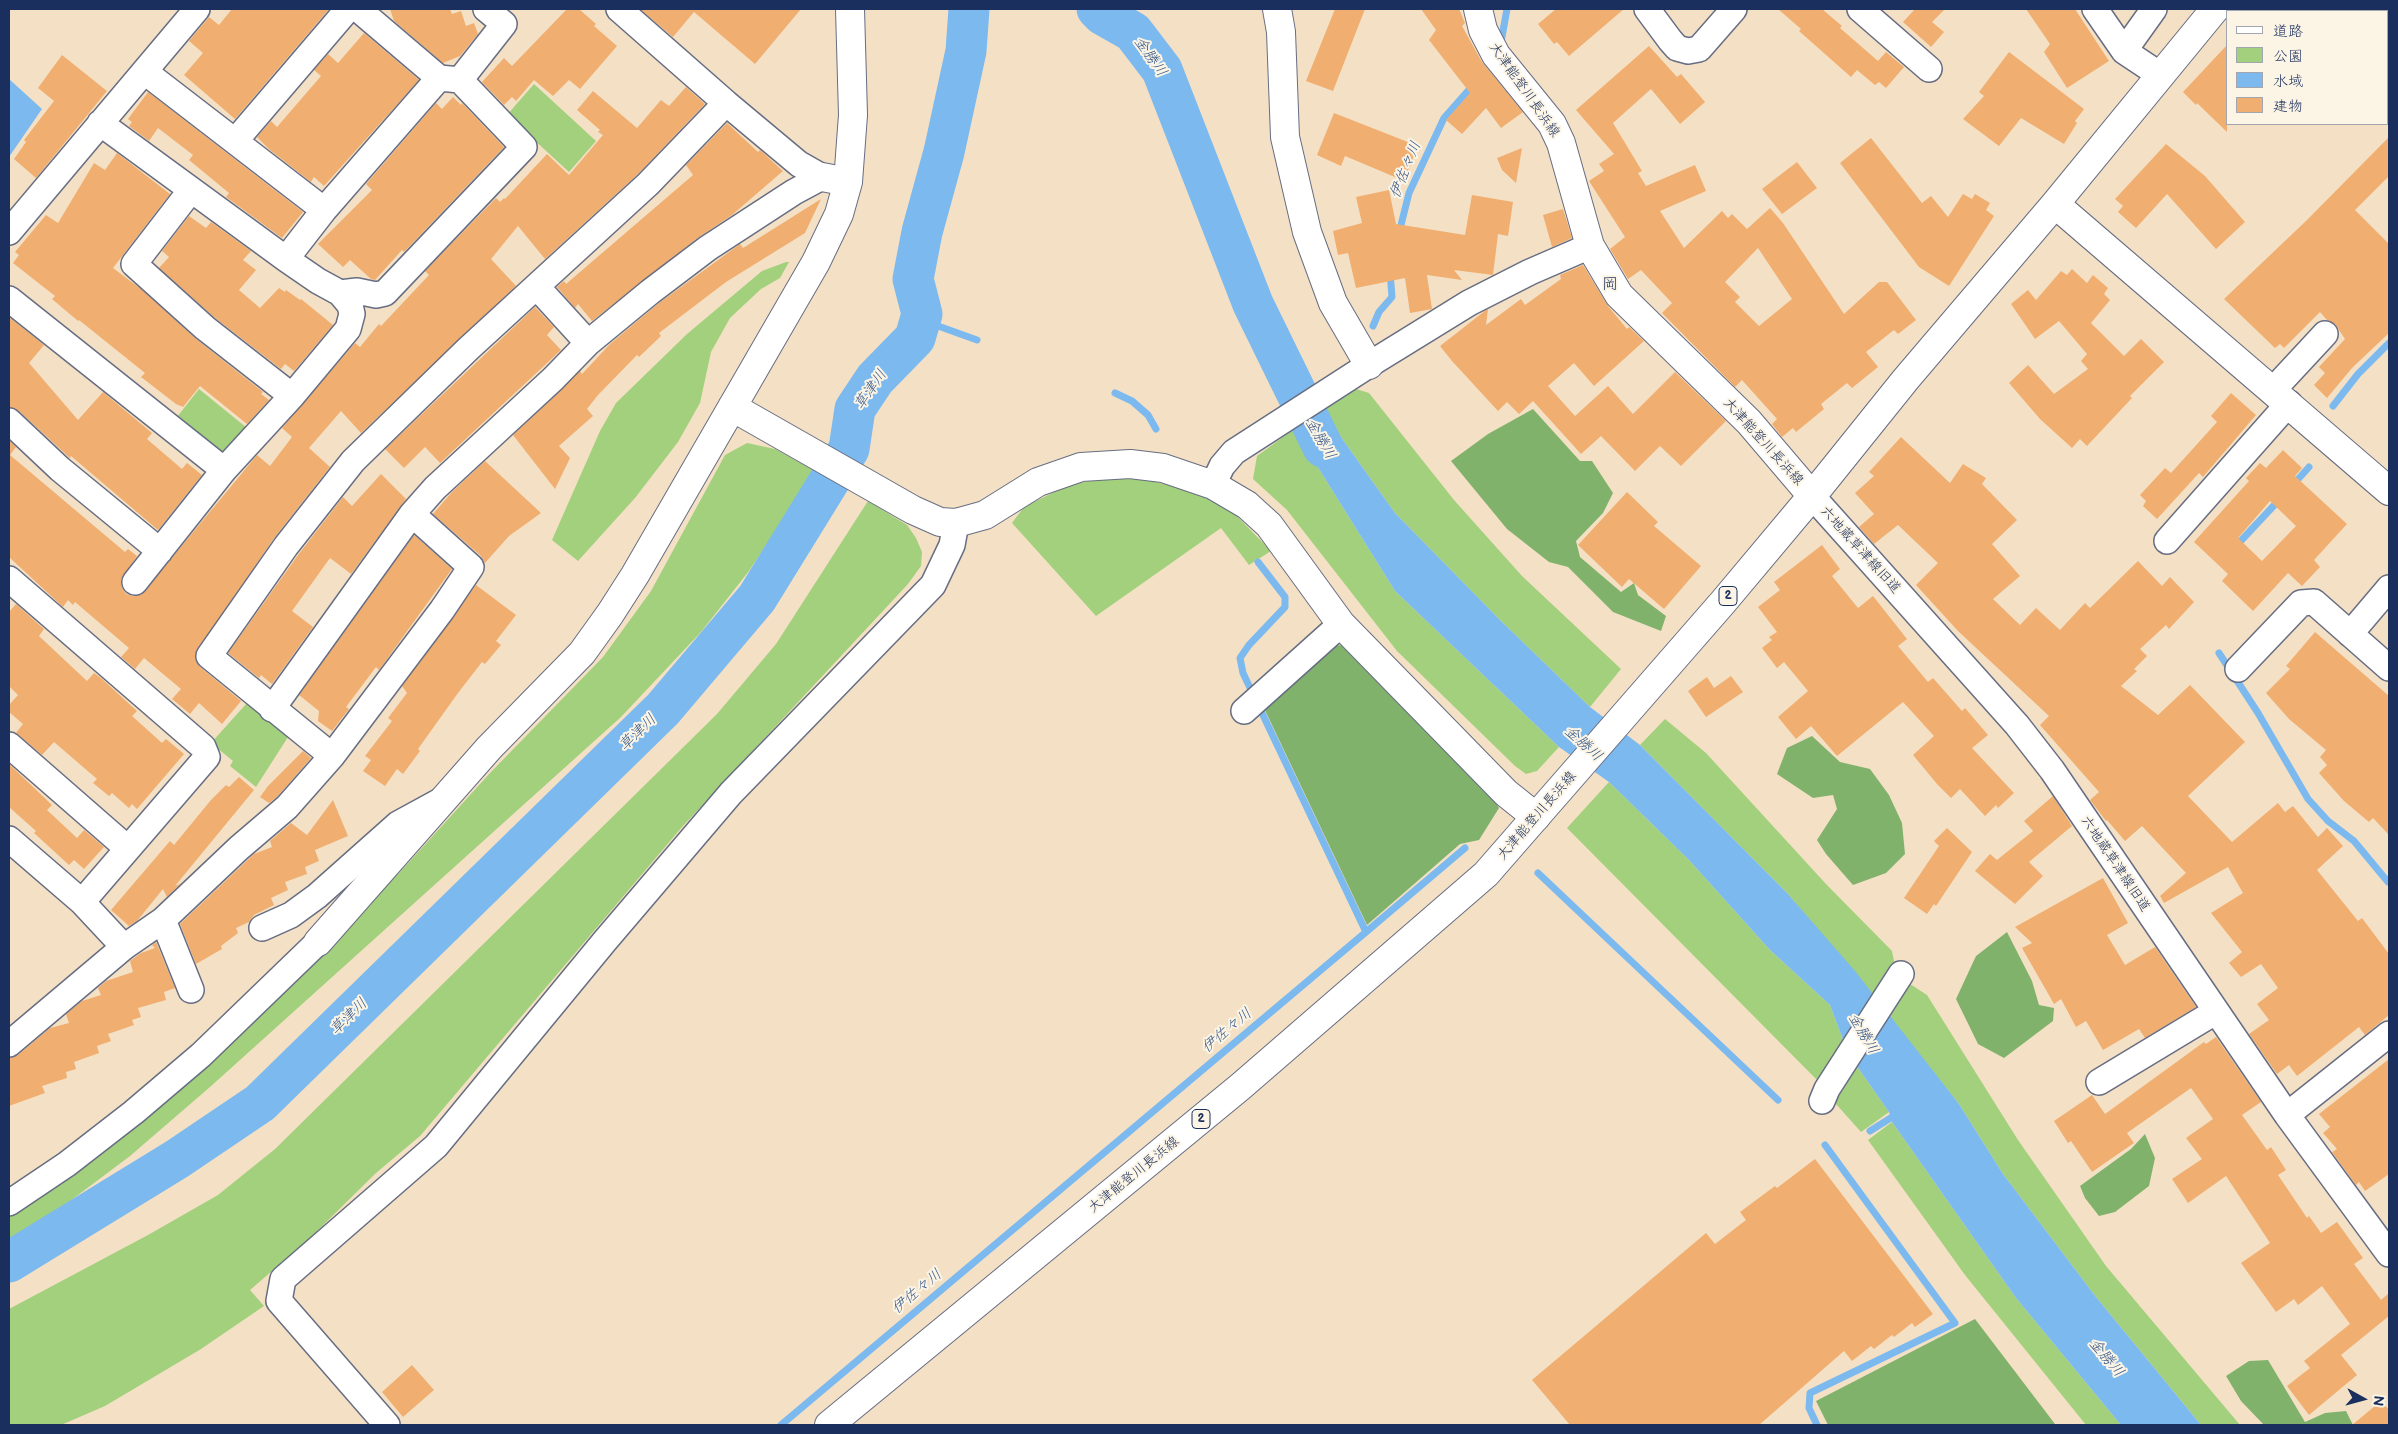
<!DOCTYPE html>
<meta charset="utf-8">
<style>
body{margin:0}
#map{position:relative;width:2398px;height:1434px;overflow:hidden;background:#f4e1c5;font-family:"Balsamiq Sans","Klee One",sans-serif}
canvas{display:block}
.frame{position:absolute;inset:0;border:10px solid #1b2f5e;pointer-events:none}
.legend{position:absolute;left:2226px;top:10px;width:162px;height:115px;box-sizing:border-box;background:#fcf5e5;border:1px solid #a2a6af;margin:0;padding:6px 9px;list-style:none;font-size:15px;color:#1b2f5e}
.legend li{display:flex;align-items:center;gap:10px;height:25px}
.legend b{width:25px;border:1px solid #a2a6af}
.north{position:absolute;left:2338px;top:1374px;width:50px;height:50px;-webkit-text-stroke:4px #fcf5e5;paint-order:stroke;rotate:97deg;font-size:14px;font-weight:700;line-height:20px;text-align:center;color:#1b2f5e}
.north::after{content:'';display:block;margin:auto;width:18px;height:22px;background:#1b2f5e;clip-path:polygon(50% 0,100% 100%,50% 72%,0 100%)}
</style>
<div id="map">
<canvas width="2398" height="1434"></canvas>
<div class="frame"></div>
<ul class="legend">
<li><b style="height:6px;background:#fff"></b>道路</li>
<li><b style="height:14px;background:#a2d07d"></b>公園</li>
<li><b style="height:14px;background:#7cb9ef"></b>水域</li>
<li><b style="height:14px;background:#f0ae70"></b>建物</li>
</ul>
<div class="north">N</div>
</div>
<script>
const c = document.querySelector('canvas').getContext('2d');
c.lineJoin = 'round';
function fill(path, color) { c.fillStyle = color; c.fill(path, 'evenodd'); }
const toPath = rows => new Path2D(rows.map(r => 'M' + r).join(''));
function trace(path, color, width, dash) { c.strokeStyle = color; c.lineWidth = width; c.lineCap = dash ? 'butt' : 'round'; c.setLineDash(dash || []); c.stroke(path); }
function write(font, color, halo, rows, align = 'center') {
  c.font = font + ' "Balsamiq Sans","Klee One",sans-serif'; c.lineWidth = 4; c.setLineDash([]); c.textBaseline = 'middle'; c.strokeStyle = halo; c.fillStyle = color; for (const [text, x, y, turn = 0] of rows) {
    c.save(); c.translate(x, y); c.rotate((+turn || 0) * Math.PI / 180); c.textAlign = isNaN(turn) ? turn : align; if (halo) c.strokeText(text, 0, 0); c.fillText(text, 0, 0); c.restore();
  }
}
const green = toPath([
 [534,84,596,141,569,172,507,115],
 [786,262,789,262,780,278,761,289,730,318,711,352,700,403,678,442,635,498,578,561,552,540,600,431,616,403,687,334,762,271],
 [1353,388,1369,393,1454,500,1522,576,1621,669,1590,707,1501,621,1395,513,1321,409],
 [199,389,247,428,226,455,215,455,173,422],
 [1294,429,1395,591,1559,747,1537,771,1526,774,1515,766,1397,651,1287,510,1253,479,1257,456],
 [747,443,775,449,815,471,749,571,701,632,621,717,210,1087,130,1156,50,1216,9,1241,9,1216,92,1162,162,1106,222,1051,400,872,490,773,603,657,651,591,725,455],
 [1106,478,1145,479,1197,493,1233,512,1271,551,1249,565,1221,528,1096,616,1012,523,1024,507,1050,494,1069,485],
 [868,501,907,525,916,538,922,552,921,566,908,584,682,827,420,1136,376,1173,309,1239,250,1290,264,1306,201,1349,105,1406,61,1425,9,1425,9,1309,148,1235,218,1195,275,1149,717,714,776,644],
 [247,703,288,737,256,787,230,766,233,761,211,743],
 [1665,719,1706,753,1826,884,1892,951,1895,966,1875,997,1787,893,1640,745],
 [1609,782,1689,860,1770,950,1830,1005,1845,1045,1820,1083,1567,828],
 [1904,980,1927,995,2018,1140,2106,1266,2240,1425,2201,1425,2096,1297,2003,1174,1959,1104,1887,1014],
 [1854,1062,1889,1112,1861,1132,1836,1104,1833,1096],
 [1892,1122,2016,1298,2121,1425,2086,1425,1965,1275,1868,1140]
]);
const forest = toPath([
 [1533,409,1580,461,1592,461,1613,493,1603,513,1576,541,1580,557,1621,592,1634,583,1638,595,1666,616,1661,631,1613,612,1568,567,1549,562,1507,529,1451,461,1488,434],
 [1341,645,1496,802,1499,808,1479,840,1460,844,1367,925,1263,706,1329,647],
 [1812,736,1840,762,1870,769,1889,795,1902,823,1905,854,1886,873,1853,885,1826,854,1817,840,1837,809,1833,795,1813,798,1777,774,1787,748],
 [2007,932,2032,981,2039,1005,2054,1008,2053,1021,2004,1058,1978,1044,1956,999,1976,956],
 [2145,1134,2155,1158,2149,1186,2115,1212,2099,1216,2085,1198,2080,1186,2131,1149],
 [1975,1319,2055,1424,1828,1425,1816,1401],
 [2268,1360,2305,1422,2325,1413,2346,1411,2353,1425,2264,1425,2241,1401,2226,1376,2249,1361]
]);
const water = toPath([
 [9,79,42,109,9,157],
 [1321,409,1395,513,1501,621,1590,707,1640,745,1787,893,1855,971,1959,1104,2003,1174,2096,1297,2201,1425,2121,1425,2016,1298,1892,1122,1889,1112,1854,1062,1845,1045,1830,1005,1770,950,1689,860,1609,782,1559,747,1395,591,1294,429]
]);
const stream = toPath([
 [1501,42,1507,9],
 [1399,233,1409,193,1444,118,1474,84],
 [922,314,927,322,977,340],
 [1373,326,1379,312,1392,297,1390,272],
 [1115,393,1132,401,1148,415,1156,429],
 [2333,406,2358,374,2389,343],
 [2292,486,2309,467],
 [2236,546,2280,499],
 [2219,653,2258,713,2308,799,2328,821,2354,841,2388,882],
 [1538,873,1778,1100],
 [1366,932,1465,848],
 [1870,1131,1897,1114],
 [781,1425,1366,932,1243,673,1240,658,1249,645,1285,607,1285,597,1258,562],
 [1817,1425,1809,1408,1810,1393,1955,1323,1825,1145]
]);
const river = toPath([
 [1097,9,1103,15,1133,32,1162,70,1253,304,1323,447],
 [9,1262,177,1159,260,1103,663,709,757,598,849,449,855,409,875,379,915,338,922,314,913,279,922,232,944,152,966,51,969,9]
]);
const building = toPath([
 [232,9,329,9,235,119,184,75,203,53,189,41,209,17,219,25],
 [390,9,450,9,452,14,461,11,466,26,474,23,478,34,460,56,443,63,394,21],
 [567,9,579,9,596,24,594,26,617,46,580,89,569,80,553,96,534,80,516,101,512,97,504,105,482,82,504,58,512,66],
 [640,9,801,9,755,64,694,12,673,37],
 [1335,9,1365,9,1333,91,1306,81],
 [1421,9,1459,9,1465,23,1462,26,1482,62,1523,112,1501,128,1486,108,1462,134,1446,120,1470,93,1429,40,1436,30],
 [1556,9,1624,9,1569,56,1557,42,1554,44,1538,24],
 [1778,9,1822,9,1842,26,1840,28,1878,61,1886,52,1904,67,1886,88,1879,82,1875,85,1857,70,1851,77,1799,31,1801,29],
 [1915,9,1945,9,1932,22,1944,32,1931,47,1903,22],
 [2026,9,2075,9,2109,61,2067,88,2044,52,2050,44],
 [364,33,419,80,324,186,314,177,311,182,270,150,257,137,271,121,277,127,321,76,314,70,328,54,338,63],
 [2227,45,2227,132,2197,103,2196,105,2183,92],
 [1649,46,1677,77,1681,74,1705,102,1680,124,1651,89,1613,123,1642,171,1638,173,1646,186,1695,165,1706,191,1660,211,1684,248,1722,211,1728,218,1732,214,1747,229,1770,208,1783,223,1844,314,1879,282,1887,282,1916,320,1898,334,1894,330,1866,352,1878,367,1852,388,1847,383,1821,404,1824,409,1796,432,1793,428,1782,437,1772,424,1777,419,1742,380,1735,387,1662,313,1672,303,1641,270,1628,279,1610,249,1625,237,1589,181,1604,171,1599,164,1614,154,1576,110],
 [1758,248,1792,299,1759,326,1735,302,1740,297,1725,282],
 [2009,52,2084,109,2075,121,2077,123,2064,144,2021,118,1999,146,1963,119,1984,96,1979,92],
 [62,55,107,91,36,178,14,159,26,142,24,140,54,101,38,88],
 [686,87,705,104,638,174,545,259,518,226,491,259,516,286,361,433,341,411,309,448,330,467,274,538,195,654,196,661,200,667,241,701,222,724,199,703,190,714,172,699,181,689,144,658,135,669,121,657,129,648,75,602,73,605,68,600,63,607,9,557,9,440,16,447,10,455,125,552,128,549,137,556,121,580,122,588,126,594,133,596,141,595,257,455,270,466,292,437,282,428,355,343,360,347,379,324,381,326,429,275,425,271,496,198,500,202,504,198,505,199,547,154,569,175,603,135,598,132,600,130,577,110,593,91,637,128,661,100,669,106],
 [148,92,303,212,282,238,226,197,229,193,189,160,193,155,158,128,149,141,129,126,132,122,128,119],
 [453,97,461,105,462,103,504,147,404,252,402,250,375,280,371,279,350,260,343,267,318,244,372,190,366,184,436,103,442,109],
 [1334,113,1418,146,1405,178,1402,180,1345,156,1341,166,1317,155],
 [727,123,758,152,760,150,783,171,732,215,699,237,592,321,578,304,575,308,557,287,564,281,566,284,693,175,686,165],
 [2389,137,2389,176,2355,210,2389,244,2389,333,2352,368,2327,398,2314,385,2325,373,2319,367,2345,339,2335,324,2327,320,2320,312,2284,348,2280,344,2275,348,2224,299,2307,220],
 [1871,138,1922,203,1931,196,1948,217,1963,194,1972,199,1975,194,1990,203,1986,210,1994,216,1949,286,1919,267,1840,163],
 [2166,144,2205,176,2245,222,2216,249,2167,194,2136,228,2118,212,2123,206,2115,199],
 [1522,148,1516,183,1502,170,1497,158],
 [117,153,170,194,113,268,141,289,196,339,263,392,261,394,269,400,247,424,200,386,183,407,176,404,141,377,145,373,79,320,78,321,52,299,55,296,13,263,19,255,15,252,46,215,58,223,94,163,105,170],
 [1797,162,1817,188,1782,214,1762,189],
 [1389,190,1396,224,1465,235,1472,195,1513,202,1508,236,1498,234,1493,275,1454,270,1462,280,1427,275,1432,309,1410,313,1405,278,1356,288,1348,253,1338,255,1333,231,1362,223,1356,197],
 [821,199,805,233,726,282,659,333,661,336,639,357,637,355,598,395,587,409,593,416,559,446,570,458,555,489,513,435,580,371,582,374,610,344,659,303,740,244,743,248],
 [1563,209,1572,238,1552,247,1543,215],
 [189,216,206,228,211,222,251,251,243,260,256,270,239,290,260,308,279,288,285,292,286,290,300,300,301,299,333,325,294,371,285,364,281,369,214,317,159,268,169,257,162,251],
 [1583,265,1608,306,1627,329,1629,327,1644,341,1594,386,1574,363,1548,386,1575,416,1608,386,1633,414,1675,372,1726,421,1681,466,1660,446,1635,471,1601,436,1581,454,1533,401,1519,414,1507,402,1498,411,1452,361,1440,346,1486,310,1488,309,1486,325,1521,299,1525,305,1561,279,1560,275],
 [2072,269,2087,283,2093,275,2108,288,2104,294,2110,300,2091,323,2124,356,2141,339,2164,362,2130,396,2132,398,2087,446,2080,439,2072,448,2040,419,2009,383,2028,365,2054,394,2088,369,2081,361,2087,354,2059,321,2035,339,2011,304,2028,290,2036,300,2061,271,2067,275],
 [535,307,554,327,547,335,561,350,440,463,425,447,404,468,385,449],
 [9,317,44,345,29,363,78,420,103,392,152,433,147,439,182,469,187,463,202,475,158,530,71,456,70,458,19,411,9,407],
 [2231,393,2256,415,2203,477,2199,473,2157,519,2143,506,2146,501,2140,495,2165,468,2171,473,2217,422,2211,416],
 [1901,437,1950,483,1963,464,1986,478,1982,484,2017,520,1992,544,2020,576,1993,599,2020,625,2036,608,2060,630,2085,603,2090,608,2138,561,2162,586,2170,577,2194,602,2169,629,2166,625,2140,649,2147,656,2134,669,2137,671,2121,686,2158,715,2190,685,2245,742,2188,796,2232,842,2278,803,2285,812,2293,806,2318,837,2327,828,2343,846,2317,870,2358,921,2362,918,2389,954,2389,1015,2365,1035,2359,1027,2297,1076,2289,1065,2277,1074,2249,1034,2269,1020,2257,1004,2278,988,2261,964,2241,977,2229,963,2242,952,2211,913,2243,893,2228,867,2164,903,2160,896,2186,873,2142,826,2125,841,2107,820,2106,821,2090,800,2099,792,2040,725,2049,716,1958,631,1916,585,1938,563,1898,525,1874,544,1859,527,1874,514,1855,493,1874,476,1869,472],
 [2283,450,2302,468,2295,476,2347,524,2314,560,2320,567,2302,586,2288,573,2253,611,2222,581,2228,574,2194,542,2249,481,2246,478,2260,463,2266,468],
 [2270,501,2296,526,2262,561,2238,538],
 [485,461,541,513,509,536,485,563,481,556,433,514,452,492],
 [381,474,406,499,351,574,330,558,292,611,313,627,272,684,261,675,259,678,228,653,298,555,343,497,352,506],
 [1627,492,1658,522,1654,526,1701,566,1664,609,1629,579,1622,587,1578,545],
 [414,535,452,569,379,670,376,667,346,707,349,709,332,731,318,721,319,711,299,695],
 [1822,545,1840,569,1832,576,1858,608,1873,596,1907,639,1898,646,1928,682,1933,678,1962,711,1965,708,1988,735,1972,748,2014,793,1998,808,1996,805,1985,816,1960,789,1951,798,1937,784,1913,755,1934,736,1903,702,1837,756,1811,726,1796,739,1778,717,1808,691,1784,662,1777,668,1762,648,1772,640,1769,637,1777,632,1758,607,1780,590,1774,582],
 [476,585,516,615,496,641,501,645,485,664,482,662,458,693,418,749,420,751,403,774,397,769,385,786,363,771,371,760,365,756,392,721,388,718,407,693,402,686],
 [16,604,44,629,39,636,87,681,94,673,101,678,137,711,132,716,162,743,166,739,184,754,137,809,132,804,129,808,112,793,109,796,93,783,97,779,54,742,42,755,16,733,23,724,9,712,9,705,18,695,9,686,9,612],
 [2315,632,2389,696,2389,835,2373,818,2369,822,2344,801,2319,773,2327,765,2320,757,2326,750,2289,719,2266,693,2290,669,2286,666],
 [1731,676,1743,692,1706,717,1688,691,1707,677,1714,688],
 [303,751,311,758,277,797,269,803,260,797,268,786],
 [9,764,52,805,47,810,77,838,84,830,104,847,84,869,74,860,69,865,34,833,36,831,9,807],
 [239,777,254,790,175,886,181,883,167,897,163,889,137,921,129,926,111,910,170,841,174,845,211,800,226,785,229,787],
 [2053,796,2072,826,2029,862,2043,876,2015,904,1975,871,1990,854,1997,860,2033,831,2024,821],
 [333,800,348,836,315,850,319,861,305,867,307,874,285,882,288,890,271,898,274,905,254,915,249,922,236,928,238,933,221,946,222,949,196,964,180,924,254,854,272,847,270,841,291,823,307,835],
 [1947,828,1972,852,1936,906,1934,904,1927,914,1904,898,1939,846,1934,841],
 [2103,878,2128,923,2107,935,2125,965,2155,947,2196,1007,2145,1038,2139,1029,2103,1050,2086,1021,2076,1027,2061,999,2054,1004,2022,948,2032,943,2015,927],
 [156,942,175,988,164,992,166,1000,138,1008,141,1017,132,1020,134,1025,108,1034,111,1041,97,1046,99,1053,74,1062,76,1069,66,1072,67,1078,42,1086,45,1093,9,1106,9,1058,18,1055,50,1028,69,1023,66,1014,82,1001,101,995,98,988,106,981,133,972,130,961,141,953,155,948,152,945],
 [2216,1037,2261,1102,2242,1115,2267,1150,2271,1147,2286,1170,2278,1175,2307,1218,2309,1216,2321,1233,2337,1222,2363,1258,2354,1264,2381,1300,2389,1293,2389,1316,2341,1355,2357,1375,2309,1415,2287,1386,2310,1368,2304,1361,2350,1324,2322,1286,2298,1305,2294,1299,2276,1312,2241,1263,2270,1243,2226,1176,2188,1203,2172,1179,2202,1159,2186,1138,2213,1119,2191,1088,2127,1133,2134,1143,2092,1172,2071,1141,2068,1143,2054,1121,2092,1095,2105,1114,2204,1042,2206,1044],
 [2389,1059,2389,1174,2365,1191,2359,1182,2356,1185,2332,1152,2337,1149,2323,1133,2330,1127,2319,1114],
 [1815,1159,1933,1314,1915,1327,1912,1323,1894,1337,1892,1335,1874,1349,1871,1346,1852,1361,1844,1351,1759,1425,1570,1425,1532,1380,1706,1233,1715,1244,1746,1220,1740,1212,1775,1186,1777,1188],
 [412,1365,434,1390,403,1417,382,1392],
 [2381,1401,2389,1410,2389,1425,2352,1425]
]);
const street = toPath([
 [619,9,726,103,799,164,822,177],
 [1647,9,1670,40,1677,48,1688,51,1699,49,1734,9],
 [1860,9,1929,69],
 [2095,9,2124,51,2160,75],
 [2124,51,2154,9],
 [145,72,324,210],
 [460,80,504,24,486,9],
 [100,123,286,259,324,210,439,78,358,9],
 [236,140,348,9],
 [191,190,134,264,205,328,292,396],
 [9,232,197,9],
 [286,259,318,281,340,293],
 [537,287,588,343],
 [9,299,224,470],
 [2273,390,2325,334],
 [9,421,60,469,160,551],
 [1213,485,1222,466,1234,452,1375,361,1469,303,1530,272,1590,246],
 [1812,496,2017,725,2052,770,2287,1115,2389,1254],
 [2167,541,2289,403],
 [9,579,203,747,207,757,82,902],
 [135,582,224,470,292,396,348,329,352,314,350,305,340,293,357,291,376,295,385,293,524,147,460,80,439,78],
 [2350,634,2389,588],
 [2238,669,2301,603,2314,602,2389,668],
 [272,709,412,514],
 [1244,711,1341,624],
 [9,745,127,848],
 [332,756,209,656,286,546,353,461,468,349,648,184,726,103],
 [9,839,82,902,124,947],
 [163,920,191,990],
 [262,928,291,915,317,896,398,824,442,800],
 [9,1044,124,947,163,920,239,848,287,807,332,756,442,610,471,567,412,514,435,488,553,379,588,343,650,292,708,248,794,192,822,177],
 [2099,1082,2215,1012],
 [1822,1101,1827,1089,1901,974],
 [2287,1115,2389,1034],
 [9,1203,67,1164,134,1112,201,1055,318,942],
 [387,1425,279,1301,283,1279,436,1146,604,942,731,793,933,585,952,545,956,523]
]);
const secondary = toPath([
 [1277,9,1281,32,1285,137,1307,232,1333,303,1369,365],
 [822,177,848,182,853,115,850,9],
 [2055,204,2389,491],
 [732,407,913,510,940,522,956,523,985,515,1038,482,1081,467,1130,464,1163,468,1213,485,1247,505,1269,525,1341,624,1506,793,1536,817],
 [1812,496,1906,379,2055,204,2215,9],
 [318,942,489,748,582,653,610,614,635,575,816,262,839,214,848,182]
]);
const primary = toPath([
 [829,1425,1240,1087,1486,874,1724,601,1812,496,1749,422,1619,295,1590,246,1561,143,1552,124,1496,55,1483,30,1478,9]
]);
const shields = [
 [1728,596,18],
 [1201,1119,18]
];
const shieldNames = [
 ["2",1728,596],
 ["2",1201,1119]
];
const streetNames = [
 ["大津能登川長浜線",1524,90,55],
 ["大津能登川長浜線",1763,442,48],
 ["六地蔵草津線旧道",1860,550,48],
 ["大津能登川長浜線",1537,816,-49],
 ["六地蔵草津線旧道",2115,864,56],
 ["大津能登川長浜線",1134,1175,-39]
];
const waterNames = [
 ["金勝川",1150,57,55],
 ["伊佐々川",1406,170,-68],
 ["草津川",871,390,-55],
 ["金勝川",1320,439,60],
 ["草津川",638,733,-44],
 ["金勝川",1583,744,42],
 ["草津川",349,1017,-44],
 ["伊佐々川",1227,1031,-40],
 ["金勝川",1863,1034,60],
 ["伊佐々川",917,1292,-40],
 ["金勝川",2106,1358,50]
];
const quarterNames = [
 ["岡",1610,285]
];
fill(green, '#a2d07d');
fill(forest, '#81b26c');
fill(water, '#7cb9ef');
trace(stream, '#7cb9ef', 7);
trace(river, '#7cb9ef', 41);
fill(building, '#f0ae70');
trace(street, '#676d82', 28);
trace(secondary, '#676d82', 30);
trace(primary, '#676d82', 30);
trace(street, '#fff', 25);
trace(secondary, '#fff', 28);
trace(primary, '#fff', 28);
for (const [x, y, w] of shields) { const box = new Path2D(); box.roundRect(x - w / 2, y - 9.5, w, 19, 4); c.fillStyle = '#fcf5e5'; c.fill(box); trace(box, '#1b2f5e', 1); }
write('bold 12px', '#1b2f5e', null, shieldNames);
write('14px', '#1b2f5e', '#fcf5e5', streetNames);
write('italic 15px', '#38588a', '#fcf5e5', waterNames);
write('16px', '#1b2f5e', '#fcf5e5', quarterNames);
</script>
